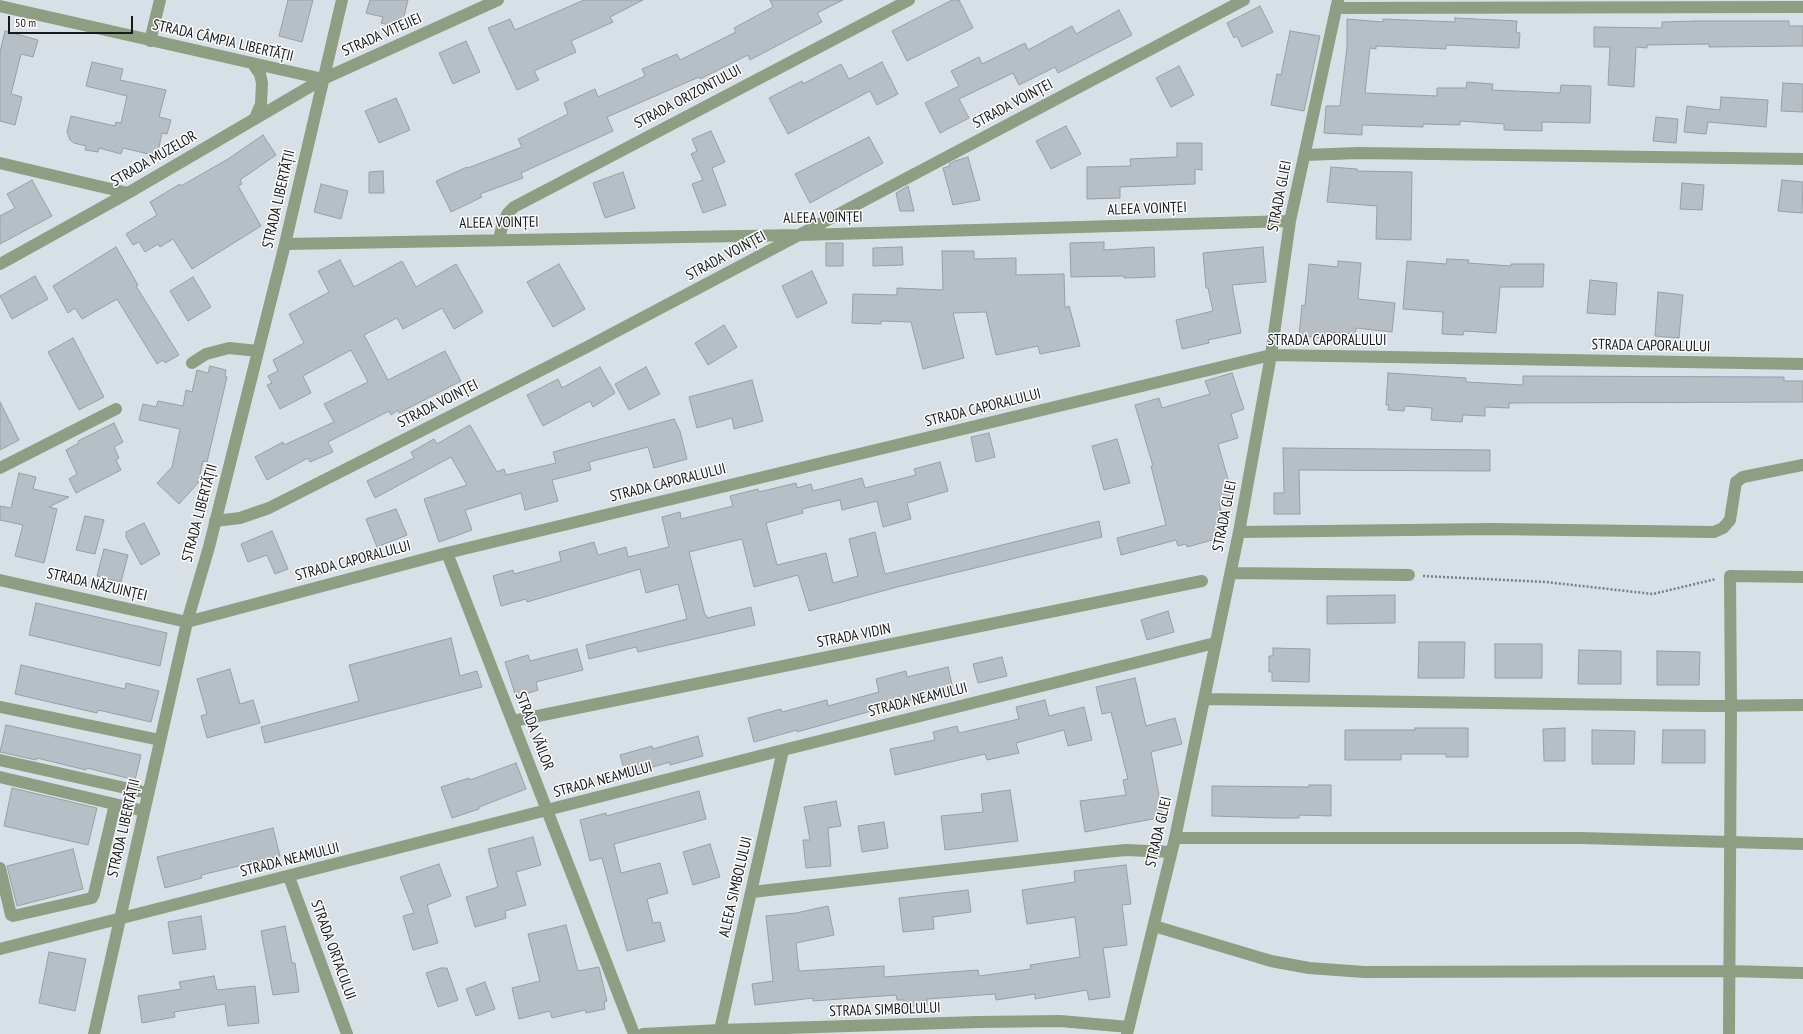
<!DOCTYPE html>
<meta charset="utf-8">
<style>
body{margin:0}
#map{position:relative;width:1803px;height:1034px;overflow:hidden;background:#d8e0e7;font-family:"PT Sans Narrow",sans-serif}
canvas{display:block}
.scale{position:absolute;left:8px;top:16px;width:125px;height:18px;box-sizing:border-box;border:2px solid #17191c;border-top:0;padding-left:5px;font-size:12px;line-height:14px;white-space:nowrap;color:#17191c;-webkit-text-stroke:3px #fff;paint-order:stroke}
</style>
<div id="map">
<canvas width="1803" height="1034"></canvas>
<div class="scale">50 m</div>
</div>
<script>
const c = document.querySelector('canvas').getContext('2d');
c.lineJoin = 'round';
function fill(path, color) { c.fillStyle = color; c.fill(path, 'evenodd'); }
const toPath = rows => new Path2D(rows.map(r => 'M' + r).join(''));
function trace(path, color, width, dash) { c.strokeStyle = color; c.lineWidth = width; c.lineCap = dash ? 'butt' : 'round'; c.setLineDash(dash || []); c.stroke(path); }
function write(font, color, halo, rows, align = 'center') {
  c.font = font + ' "PT Sans Narrow",sans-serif'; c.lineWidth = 3; c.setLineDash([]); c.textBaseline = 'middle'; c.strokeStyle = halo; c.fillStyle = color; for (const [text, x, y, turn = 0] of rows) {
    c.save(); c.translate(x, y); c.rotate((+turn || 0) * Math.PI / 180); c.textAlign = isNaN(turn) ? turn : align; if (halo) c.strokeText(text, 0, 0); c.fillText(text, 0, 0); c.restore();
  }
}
const building = toPath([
 [288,0,313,0,302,42,279,36,288,0],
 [370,0,408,0,401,28,381,23,383,17,366,13,370,0],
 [584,0,643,0,610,17,613,22,571,41,576,52,534,71,539,80,517,90,488,28,510,19,515,30,584,0],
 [770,0,843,0,817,13,822,22,750,60,748,55,700,79,699,77,607,117,613,131,521,173,523,178,480,194,482,197,451,212,436,181,467,167,468,168,522,147,518,139,568,114,564,103,595,89,598,97,645,76,642,69,677,54,680,60,736,32,734,28,773,7,770,0],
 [952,0,959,0,973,28,907,61,892,31,952,0],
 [1260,6,1273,32,1242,47,1237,36,1234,38,1227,23,1260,6],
 [1119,10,1132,35,1058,73,1055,67,1019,85,1013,73,959,99,969,118,940,133,925,103,959,86,951,71,979,57,982,64,1025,43,1028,50,1072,26,1076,34,1119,10],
 [1455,18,1517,21,1516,32,1520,33,1519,48,1446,45,1446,49,1376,46,1376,49,1370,48,1365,93,1437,96,1437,88,1466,88,1467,82,1493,84,1492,90,1560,93,1561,85,1591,86,1590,123,1542,122,1542,131,1504,130,1504,124,1460,121,1460,125,1423,124,1423,127,1362,125,1362,135,1324,133,1326,106,1340,106,1347,47,1347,19,1383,22,1383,19,1455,22,1455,18],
 [1695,21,1789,21,1789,26,1803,26,1803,46,1709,47,1709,44,1647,45,1647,48,1636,47,1634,87,1608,85,1610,47,1594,47,1594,27,1662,28,1662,22,1695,21],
 [5,31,38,40,33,57,21,54,11,94,22,97,15,125,0,121,0,52,5,31],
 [1290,31,1320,36,1304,111,1271,105,1277,74,1281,75,1290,31],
 [466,41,480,72,453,84,439,53,466,41],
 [92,62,123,69,120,80,166,90,159,117,171,120,167,134,162,133,157,156,123,148,121,154,99,148,98,152,85,150,86,146,74,143,70,140,67,132,71,116,115,126,116,122,121,123,127,96,86,86,92,62],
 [882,62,898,94,877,105,870,91,788,134,769,98,802,81,803,84,841,64,849,79,882,62],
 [1179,66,1194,95,1171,107,1156,78,1179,66],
 [1783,83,1803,84,1803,112,1781,111,1783,83],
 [1721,97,1768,100,1766,127,1708,122,1706,134,1684,132,1687,106,1720,110,1721,97],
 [396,98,410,130,379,143,365,111,396,98],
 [1656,117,1678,119,1676,143,1653,141,1656,117],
 [1066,126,1081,154,1051,169,1036,141,1066,126],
 [711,131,725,162,712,168,726,205,703,213,692,184,703,180,691,154,697,151,692,139,711,131],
 [263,135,276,155,240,180,242,184,238,186,261,226,192,269,173,239,160,247,158,244,145,252,139,242,133,245,126,234,157,215,150,202,180,184,181,186,228,159,263,135],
 [869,137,883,163,810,203,795,174,869,137],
 [1177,143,1202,143,1202,170,1195,169,1195,184,1120,187,1120,198,1087,199,1087,167,1131,166,1130,159,1177,157,1177,143],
 [968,157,980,200,953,205,943,168,950,166,949,164,955,161,968,157],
 [1331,167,1357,169,1357,171,1412,172,1411,240,1376,239,1377,206,1327,202,1331,167],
 [383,171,384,193,369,193,369,172,383,171],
 [623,172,635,208,605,218,593,183,623,172],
 [32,180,52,216,0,244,0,216,15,208,7,194,32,180],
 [1782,180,1803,182,1802,213,1778,211,1782,180],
 [1682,183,1704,185,1702,210,1680,209,1682,183],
 [321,184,348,191,341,219,314,212,321,184],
 [908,186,914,211,900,211,896,193,908,186],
 [1104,242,1104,250,1154,247,1155,277,1124,278,1124,276,1071,277,1070,243,1104,242],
 [826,243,843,243,843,266,826,266,826,243],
 [116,247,138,285,136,286,179,355,165,363,163,360,157,364,117,299,82,319,75,308,68,313,53,286,116,247],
 [902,247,903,265,873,266,873,248,902,247],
 [1263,247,1266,282,1232,285,1241,333,1208,340,1209,343,1182,349,1176,320,1213,311,1208,288,1206,288,1203,253,1263,247],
 [942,251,974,251,974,259,1016,258,1016,275,1064,274,1065,308,1069,306,1080,346,1040,354,1038,346,996,355,986,312,953,313,964,358,923,369,911,322,881,321,881,324,852,323,853,294,897,295,897,288,943,290,942,251],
 [1447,259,1469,260,1468,263,1511,266,1511,264,1544,264,1543,287,1500,287,1496,333,1464,331,1463,335,1442,334,1443,312,1403,309,1407,261,1446,264,1447,259],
 [340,260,354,287,402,261,416,287,456,264,483,312,454,329,442,308,403,329,397,318,364,335,388,380,445,351,461,381,399,413,398,410,391,415,389,411,328,442,333,452,310,462,308,458,267,480,255,457,283,442,284,445,334,422,324,404,368,382,351,350,303,376,311,393,280,409,267,385,272,383,268,376,278,371,273,360,304,343,289,314,329,292,318,271,340,260],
 [1338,261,1361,263,1358,299,1395,303,1392,332,1356,328,1355,334,1329,332,1328,338,1299,336,1302,305,1305,306,1309,264,1338,267,1338,261],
 [559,264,585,309,553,327,527,282,559,264],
 [812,271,827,303,797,318,782,286,812,271],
 [35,276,48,299,12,319,0,296,35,276],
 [193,277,211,307,188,321,170,291,193,277],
 [1590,280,1617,283,1615,315,1587,313,1590,280],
 [1658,292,1683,295,1679,338,1655,336,1658,292],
 [724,325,737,347,708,365,695,343,724,325],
 [73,338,104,397,79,410,48,352,73,338],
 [210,366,226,370,225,376,227,377,207,462,203,461,198,483,179,504,157,483,172,467,180,429,139,420,143,404,156,407,158,401,183,406,186,390,192,392,197,370,208,373,210,366],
 [600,367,615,393,593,407,590,401,543,426,527,395,558,379,562,388,600,367],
 [646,367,660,394,629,410,615,384,646,367],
 [1232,373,1244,409,1231,414,1238,438,1218,444,1233,497,1219,501,1225,534,1216,536,1216,539,1187,547,1186,544,1178,546,1176,540,1121,555,1117,538,1166,525,1151,466,1153,466,1135,405,1159,398,1162,408,1210,394,1205,381,1232,373],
 [1388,373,1466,378,1466,382,1523,385,1523,376,1784,377,1784,381,1803,381,1803,402,1509,403,1509,408,1485,407,1485,416,1463,415,1462,422,1431,420,1432,408,1405,406,1404,411,1388,410,1389,405,1386,405,1388,373],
 [752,380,763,421,734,429,732,418,697,428,689,397,752,380],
 [0,402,19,440,0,450,0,402],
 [674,419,680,431,687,459,654,468,648,447,589,462,591,470,552,480,558,501,525,510,521,493,465,510,472,530,439,542,424,499,467,485,451,457,375,498,367,481,414,458,411,452,434,439,437,444,470,425,497,472,504,469,506,475,556,463,553,452,674,419],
 [114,423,123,442,114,447,119,458,116,460,121,470,76,493,69,479,77,474,66,450,79,443,78,441,114,423],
 [989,433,995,457,976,462,971,437,989,433],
 [1117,439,1130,483,1104,490,1092,446,1117,439],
 [1283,448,1490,450,1490,471,1299,470,1300,514,1274,514,1274,493,1284,493,1283,448],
 [940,462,948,491,907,503,911,519,883,527,877,501,842,510,840,500,802,509,803,513,766,523,777,565,826,553,833,583,858,576,849,539,875,532,885,574,1099,521,1102,537,901,586,809,611,798,575,754,587,742,539,689,552,705,615,706,615,707,618,751,607,755,625,638,652,636,647,589,659,586,645,687,619,678,584,646,593,640,569,527,602,526,599,501,606,493,576,513,570,514,574,561,561,559,552,594,542,598,555,626,547,628,557,669,547,662,517,680,512,681,519,733,506,730,496,758,489,759,492,796,483,797,488,811,484,813,491,862,478,865,488,916,475,914,469,940,462],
 [19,473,36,477,33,489,69,497,49,507,57,509,44,563,15,556,23,525,0,520,0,506,11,508,19,473],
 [396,509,407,535,377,547,366,519,396,509],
 [85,516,104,520,95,554,76,550,85,516],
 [144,523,160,554,141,565,126,537,126,532,144,523],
 [272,531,288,569,275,574,267,555,248,562,241,544,272,531],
 [104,549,128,555,121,582,97,576,104,549],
 [1395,595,1395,623,1327,624,1327,596,1395,595],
 [36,603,167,633,160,666,29,635,36,603],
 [1168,611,1174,632,1147,640,1141,620,1168,611],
 [451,638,460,676,477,671,482,687,265,743,261,727,359,701,349,665,451,638],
 [1419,642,1465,642,1464,678,1418,678,1419,642],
 [1495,644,1542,644,1542,678,1495,678,1495,644],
 [1273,648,1310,649,1309,682,1272,681,1272,672,1269,672,1269,656,1273,656,1273,648],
 [577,649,583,670,536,682,538,690,516,697,505,662,528,655,530,661,577,649],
 [1579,650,1621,651,1621,684,1578,684,1579,650],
 [1657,651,1700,652,1699,685,1657,685,1657,651],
 [1002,657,1007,676,978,683,973,664,1002,657],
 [21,665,125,689,126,683,159,691,151,722,98,710,97,713,15,694,21,665],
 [948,667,953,689,871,710,871,711,797,732,797,730,754,742,748,718,781,709,782,712,827,700,828,706,879,692,876,679,906,671,907,677,948,667],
 [230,669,240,704,253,700,260,723,207,738,201,716,207,714,197,679,230,669],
 [1135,678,1146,726,1175,718,1182,744,1151,752,1163,817,1085,832,1080,801,1126,795,1123,780,1128,779,1111,712,1102,714,1096,687,1135,678],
 [1045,700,1049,716,1084,707,1092,740,1068,746,1064,730,1016,743,1019,753,987,760,985,754,895,775,890,749,935,740,933,732,957,726,959,733,1019,719,1016,707,1045,700],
 [6,725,141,755,135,780,87,768,86,770,37,758,36,760,0,752,6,725],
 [1415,728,1468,728,1468,757,1446,757,1446,754,1401,754,1401,760,1345,760,1345,730,1415,730,1415,728],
 [1565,728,1565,761,1544,761,1543,729,1565,728],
 [1592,730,1635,731,1634,764,1592,764,1592,730],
 [1663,730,1705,730,1705,763,1662,763,1663,730],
 [698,736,703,756,670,765,670,762,626,775,620,755,652,746,653,749,698,736],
 [516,763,526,789,479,807,479,809,452,818,441,787,469,778,470,780,516,763],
 [1309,785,1331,785,1331,816,1299,815,1299,818,1278,818,1212,816,1212,786,1309,787,1309,785],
 [12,788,97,808,88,845,4,826,12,788],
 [1010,790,1018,841,945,850,941,816,983,812,981,794,1010,790],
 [699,791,706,819,614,844,621,873,660,863,668,893,647,899,653,923,660,922,665,941,627,951,602,858,590,861,580,820,606,813,606,816,699,791],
 [836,801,841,826,828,828,831,866,806,868,803,840,810,840,804,807,836,801],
 [884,822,888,848,862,852,858,826,884,822],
 [273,828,280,856,201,875,202,878,165,888,157,857,273,828],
 [533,837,541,865,516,872,526,905,505,911,506,918,475,927,466,897,498,887,488,849,533,837],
 [710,844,720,877,693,885,683,852,710,844],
 [73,849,83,889,17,906,7,866,73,849],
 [439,864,451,896,427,905,438,943,413,950,403,916,414,913,400,877,439,864],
 [1126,865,1131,904,1122,905,1127,945,1103,948,1110,997,1089,1000,1087,990,1035,999,1035,994,996,1000,995,994,927,999,927,1005,904,1007,904,1000,897,1000,896,995,813,1001,813,998,755,1005,752,984,773,981,766,916,796,913,828,906,834,935,796,943,799,971,884,966,884,977,978,970,979,976,1031,969,1030,965,1080,957,1075,917,1027,924,1022,890,1075,882,1074,871,1126,865],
 [968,890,971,912,933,917,934,929,903,932,899,898,968,890],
 [201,916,206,949,173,954,168,922,201,916],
 [566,925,578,971,599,967,607,1001,604,1002,605,1009,586,1013,585,1010,552,1018,550,1011,519,1019,512,988,540,981,528,934,566,925],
 [285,926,292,963,295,963,299,992,273,995,261,931,285,926],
 [49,952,86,959,75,1011,39,1003,49,952],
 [441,968,447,968,458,1000,438,1007,426,973,441,968],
 [214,976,217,990,255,986,259,1023,228,1026,225,1004,174,1012,175,1017,142,1023,138,996,181,989,179,982,214,976],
 [485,982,495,1009,476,1016,466,989,485,982]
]);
const path = toPath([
 [1423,576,1546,582,1653,594,1716,579]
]);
const minor = toPath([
 [0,6,323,79],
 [1336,8,1803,7],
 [150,41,160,0],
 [253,64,260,74,262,83,261,104,255,118],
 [1305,155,1358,153,1803,159],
 [0,163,128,193],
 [499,239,503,223,508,213,514,207,909,0],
 [285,244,800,235,1290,221],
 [0,264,128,193,323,79,498,0],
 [192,363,206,354,229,348,258,351],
 [0,468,116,409],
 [215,521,240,518,269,508,585,348,1244,0],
 [1239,532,1491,529,1714,532,1723,528,1730,520,1736,482,1743,477,1803,465],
 [447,553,634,1034],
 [1231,573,1409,575],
 [0,580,187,622,447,553,1271,355,1803,364],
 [1204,699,1705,706,1803,705],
 [1,707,160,740],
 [513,721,1202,581],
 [0,760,148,793],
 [0,777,144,811],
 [1175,838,1580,838,1803,844],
 [0,868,11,915,13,916,92,898,94,894,115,804],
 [289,877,347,1034],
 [752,892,1105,852,1126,850,1171,852],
 [1154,926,1271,961,1309,968,1364,972,1729,971,1803,973],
 [0,949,783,750,1215,643],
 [720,1030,783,750],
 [94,1034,187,622,209,547,285,244,342,0],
 [643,1034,720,1030,978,1022,1060,1021,1129,1027],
 [1127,1034,1175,838,1239,532,1271,355,1290,221,1338,0],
 [1729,1034,1731,706,1730,576,1803,577]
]);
const streetNames = [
 ["STRADA VITEJIEI",382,35,-24],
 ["STRADA CÂMPIA LIBERTĂȚII",223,41,13],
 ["STRADA ORIZONTULUI",688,97,-28],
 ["STRADA VOINȚEI",1013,104,-28],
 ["STRADA MUZELOR",154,159,-30],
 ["STRADA GLIEI",1280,196,-79],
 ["STRADA LIBERTĂȚII",279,199,-77],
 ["ALEEA VOINȚEI",1147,209,-2],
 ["ALEEA VOINȚEI",823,218,-1],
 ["ALEEA VOINȚEI",499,223,-1],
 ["STRADA VOINȚEI",726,256,-28],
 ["STRADA CAPORALULUI",1327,341],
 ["STRADA CAPORALULUI",1651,346,1],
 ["STRADA VOINȚEI",438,404,-27],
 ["STRADA CAPORALULUI",983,408,-14],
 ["STRADA CAPORALULUI",668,483,-14],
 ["STRADA LIBERTĂȚII",200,513,-75],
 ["STRADA GLIEI",1225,516,-79],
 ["STRADA CAPORALULUI",353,561,-15],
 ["STRADA NĂZUINȚEI",97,585,13],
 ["STRADA VIDIN",854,636,-11],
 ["STRADA NEAMULUI",918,700,-14],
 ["STRADA VĂILOR",534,731,69],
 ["STRADA NEAMULUI",603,780,-15],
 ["STRADA LIBERTĂȚII",124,828,-77],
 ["STRADA GLIEI",1159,832,-77],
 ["STRADA NEAMULUI",290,860,-14],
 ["ALEEA SIMBOLULUI",736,887,-77],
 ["STRADA ORTACULUI",333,950,70],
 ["STRADA SIMBOLULUI",885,1010,-2]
];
fill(building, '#b7bfc6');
trace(building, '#979fa5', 1);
trace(path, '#797e83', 2.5, [2, 2]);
trace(minor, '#8d9e82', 12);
write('15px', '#17191c', '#fff', streetNames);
</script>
